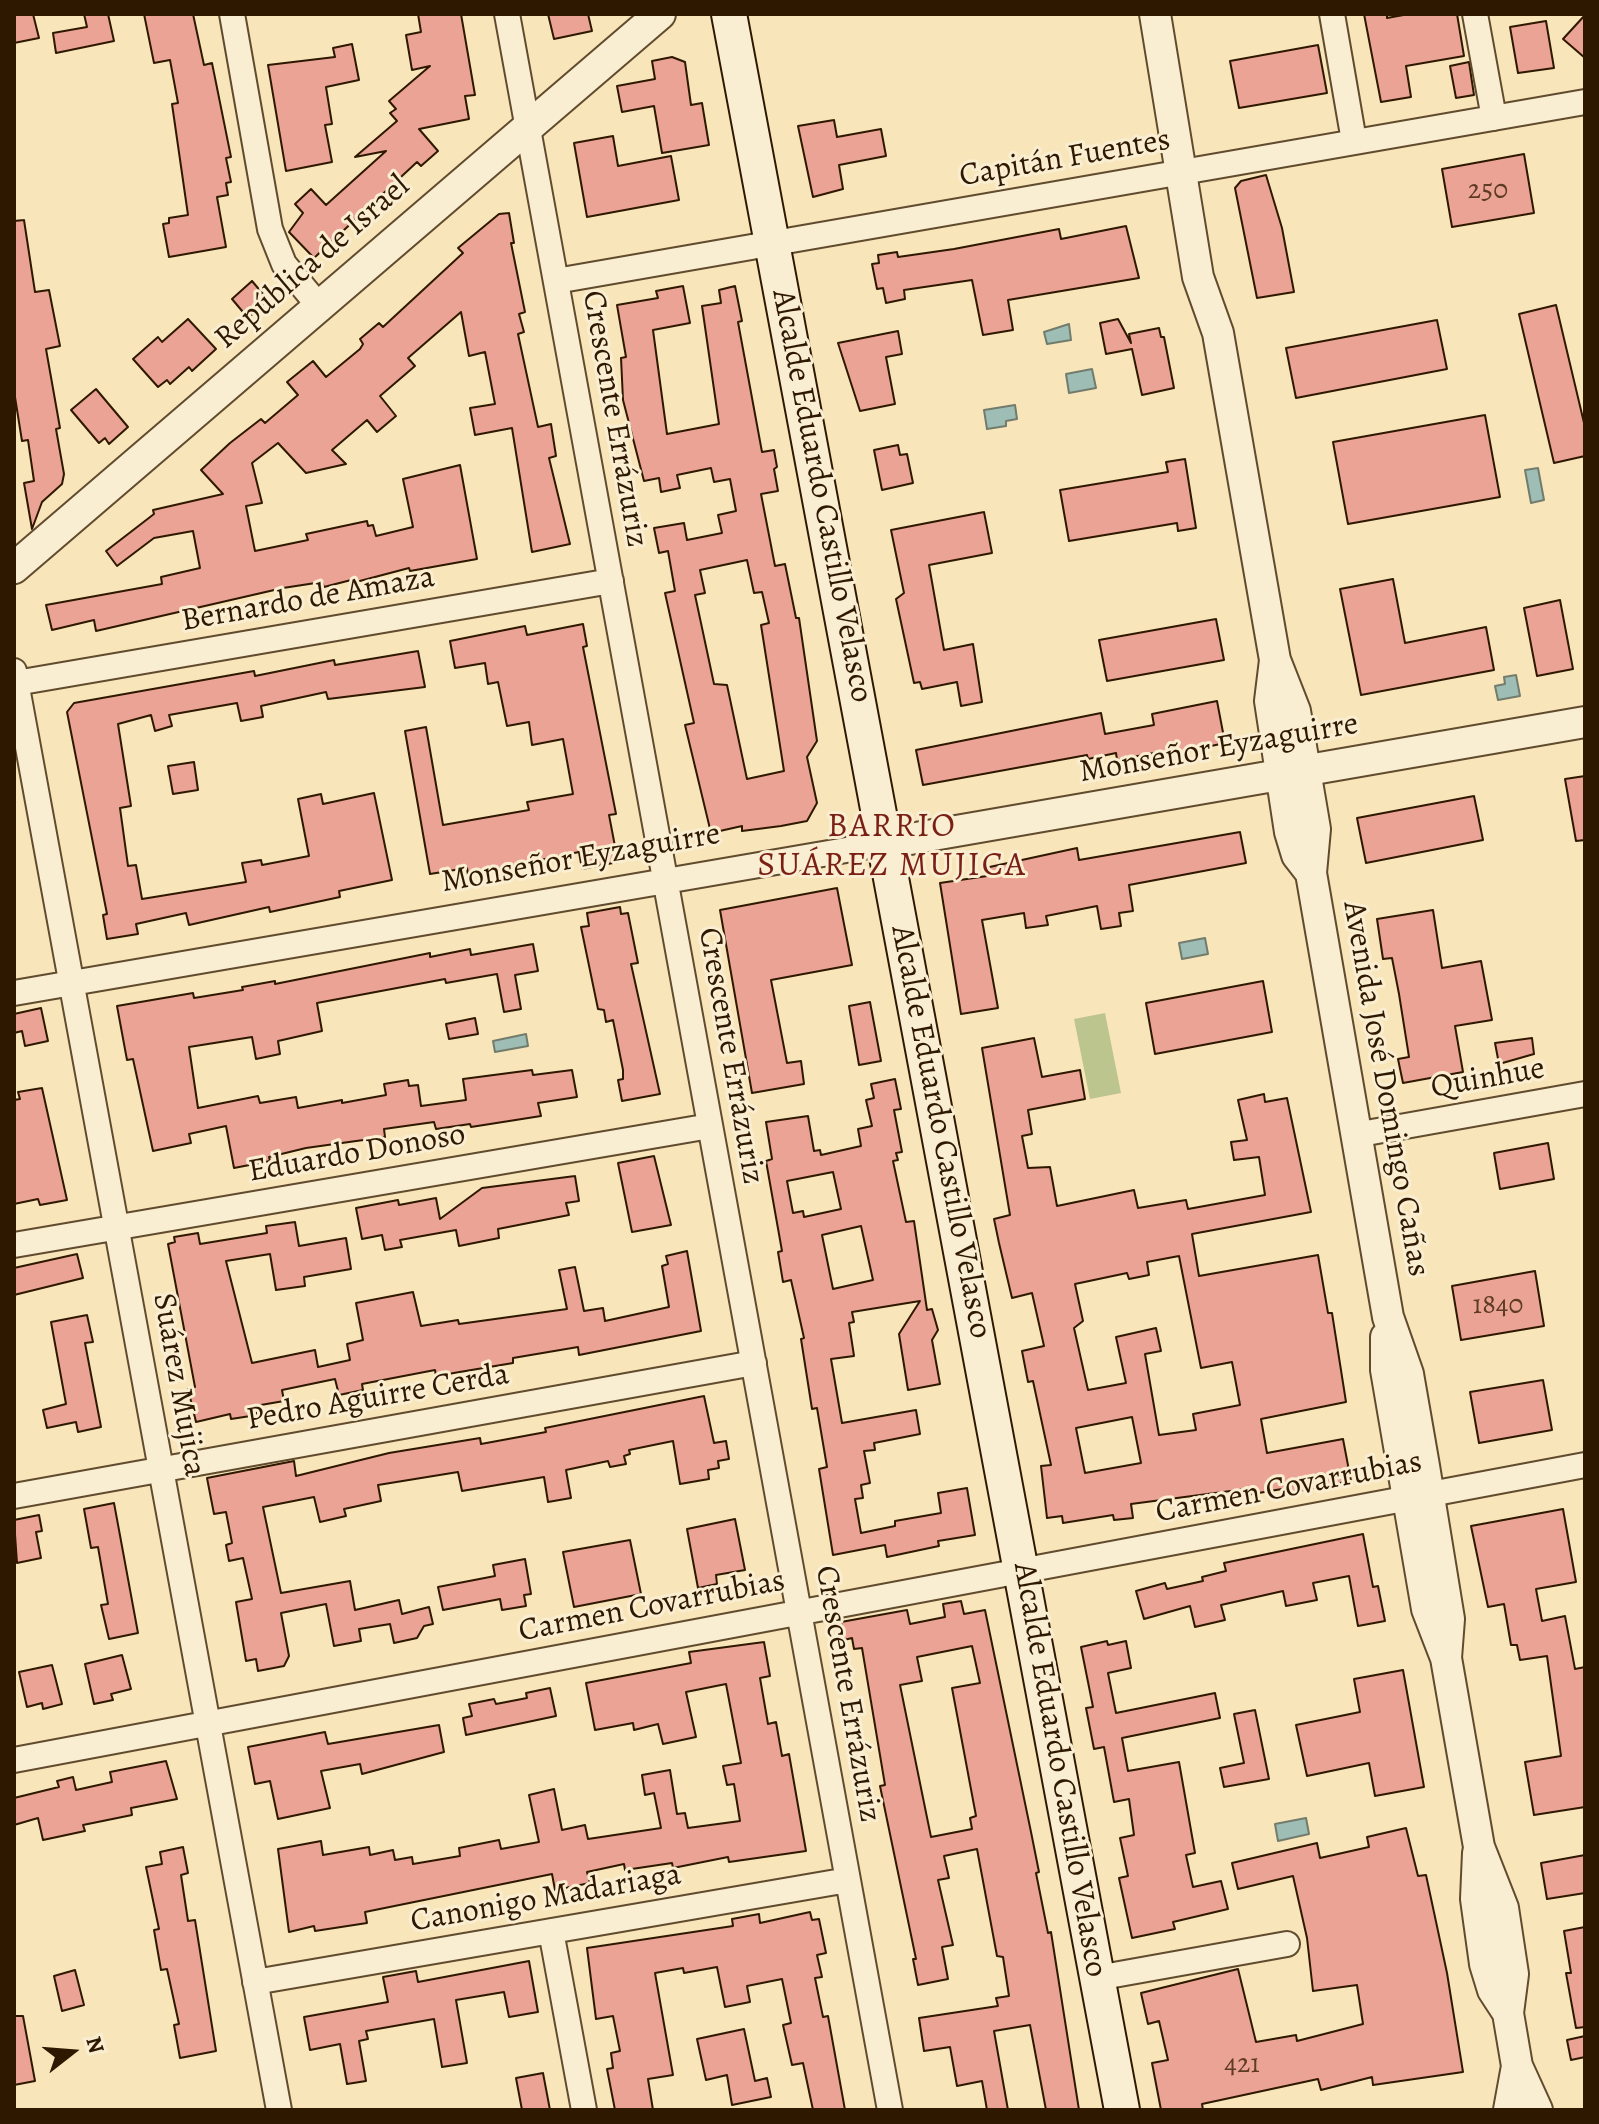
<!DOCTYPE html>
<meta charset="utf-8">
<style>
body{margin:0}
#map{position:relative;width:1599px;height:2124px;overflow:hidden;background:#f8e5b9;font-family:Alegreya,serif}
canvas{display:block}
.frame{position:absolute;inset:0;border:16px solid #2f1800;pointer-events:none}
.north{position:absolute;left:32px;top:2012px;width:80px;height:80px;-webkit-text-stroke:6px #faeed2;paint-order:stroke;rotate:73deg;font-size:22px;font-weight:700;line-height:32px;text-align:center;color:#2f1800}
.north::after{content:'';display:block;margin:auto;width:28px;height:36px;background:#2f1800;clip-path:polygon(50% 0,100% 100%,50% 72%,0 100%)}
</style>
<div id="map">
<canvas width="1599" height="2124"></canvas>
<div class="frame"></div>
<div class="north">N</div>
</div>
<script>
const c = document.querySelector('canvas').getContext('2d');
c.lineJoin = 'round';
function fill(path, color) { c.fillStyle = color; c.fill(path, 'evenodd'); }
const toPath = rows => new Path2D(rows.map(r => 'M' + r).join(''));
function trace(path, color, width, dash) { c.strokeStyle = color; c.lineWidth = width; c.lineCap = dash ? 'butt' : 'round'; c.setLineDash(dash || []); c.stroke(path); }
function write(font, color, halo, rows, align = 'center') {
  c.font = font + ' Alegreya,serif'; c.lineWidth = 6; c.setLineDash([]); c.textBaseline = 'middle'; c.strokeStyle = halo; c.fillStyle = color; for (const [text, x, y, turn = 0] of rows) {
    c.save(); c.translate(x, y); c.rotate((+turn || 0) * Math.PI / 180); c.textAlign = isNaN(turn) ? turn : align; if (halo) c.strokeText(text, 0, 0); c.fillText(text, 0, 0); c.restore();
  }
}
const green = toPath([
 [1105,1013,1121,1093,1090,1099,1074,1019]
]);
const water = toPath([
 [1069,324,1071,340,1047,344,1044,332,1069,324],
 [1092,369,1096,388,1069,393,1066,374,1092,369],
 [1015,405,1017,419,1006,421,1006,426,987,429,984,410,1015,405],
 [1538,468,1544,500,1531,503,1525,470,1538,468],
 [1516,675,1520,696,1498,700,1495,686,1505,684,1504,677,1516,675],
 [1205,938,1208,954,1182,959,1179,943,1205,938],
 [526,1034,528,1046,495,1052,493,1041,526,1034],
 [1306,1818,1309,1834,1278,1841,1275,1824,1306,1818]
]);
const building = toPath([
 [14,14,33,14,39,38,14,43,14,14],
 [84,14,108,14,114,41,56,53,53,33,87,27,84,14],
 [144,14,193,14,204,65,212,63,231,157,226,158,231,182,226,183,228,195,217,197,226,247,169,257,163,224,169,223,169,218,188,215,172,104,178,103,170,60,154,63,144,14],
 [418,14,461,14,475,95,465,96,469,119,419,129,438,151,421,166,417,162,314,258,289,232,303,213,295,204,311,189,326,205,386,151,355,157,397,121,390,113,396,109,389,101,430,66,412,70,406,35,421,32,418,14],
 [548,14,588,14,592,31,554,39,548,14],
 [1364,14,1387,14,1387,18,1409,14,1457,14,1464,56,1406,66,1411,97,1381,102,1364,14],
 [1585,15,1585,58,1563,39,1585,15],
 [1546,21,1554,68,1518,73,1510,27,1546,21],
 [352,44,359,80,326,87,332,124,325,125,332,162,286,171,268,65,335,57,333,48,352,44],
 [1318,45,1327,93,1239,108,1230,61,1318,45],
 [672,57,685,62,691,105,702,103,709,145,662,153,654,106,622,112,617,86,655,79,652,61,672,57],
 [1469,62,1474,95,1456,98,1450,66,1469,62],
 [834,120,837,137,881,129,886,156,839,165,843,189,813,197,798,126,834,120],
 [613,136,618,166,671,156,679,200,587,217,574,143,613,136],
 [1524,154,1534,213,1452,227,1442,169,1524,154],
 [1266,175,1282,228,1294,292,1257,298,1235,188,1241,181,1266,175],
 [509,213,514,243,511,243,525,312,519,314,524,332,518,334,538,427,551,424,556,456,549,458,570,544,532,552,512,428,475,435,470,408,495,404,485,352,469,356,461,312,408,358,415,366,380,396,396,416,377,432,367,420,332,450,346,464,306,473,278,443,252,463,262,503,246,506,255,551,308,540,306,534,367,521,368,526,373,525,376,536,413,527,403,479,460,465,477,559,410,571,409,568,356,582,355,579,324,587,322,582,283,588,96,631,94,620,52,630,46,605,162,584,161,577,200,568,193,531,154,538,117,566,106,551,154,514,153,510,223,494,201,470,230,443,261,419,265,423,298,395,287,382,313,361,326,377,360,349,363,344,360,339,379,323,383,327,463,253,458,248,499,214,509,213],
 [24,220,35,292,49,290,60,346,46,349,60,428,56,429,64,474,62,484,42,502,32,529,24,483,34,481,28,440,22,441,14,391,14,221,24,220],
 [1126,226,1139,278,1008,300,1013,330,983,335,972,280,904,290,905,299,886,303,883,288,877,289,872,264,879,263,878,255,897,252,898,257,954,249,1059,229,1061,239,1126,226],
 [252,281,268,300,248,318,232,299,252,281],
 [683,286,690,323,653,330,667,434,719,424,702,306,721,303,719,290,735,286,742,321,738,322,762,452,774,450,777,467,774,469,778,491,761,494,775,566,785,564,796,618,799,618,817,741,807,757,817,803,807,821,781,826,742,831,742,826,711,833,685,725,694,723,665,593,675,591,668,551,659,553,654,528,684,523,687,540,722,533,718,515,736,511,730,479,714,482,711,468,677,475,680,488,661,492,659,478,644,481,623,400,621,358,626,357,617,305,658,298,656,291,683,286],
 [747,560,754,593,762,592,769,623,761,625,784,771,747,779,727,685,714,684,695,595,705,593,700,570,747,560],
 [1556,305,1585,427,1585,456,1554,463,1519,314,1556,305],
 [188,319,216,349,192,371,189,367,170,384,167,380,158,387,133,359,158,337,162,342,188,319],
 [1118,319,1131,343,1129,334,1159,328,1161,337,1164,337,1174,388,1142,395,1132,349,1106,354,1100,323,1118,319],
 [1437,320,1447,369,1296,398,1286,348,1437,320],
 [898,331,902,354,886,357,895,404,860,411,838,343,898,331],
 [96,389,128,427,109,444,105,438,99,443,71,410,96,389],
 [1485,415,1500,497,1348,524,1333,442,1485,415],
 [898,445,900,455,907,454,913,483,882,490,874,450,898,445],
 [1185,459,1196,528,1178,531,1177,523,1069,541,1060,490,1168,472,1166,462,1185,459],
 [984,512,992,553,929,565,944,650,973,644,982,702,961,706,957,682,922,689,920,682,914,683,896,599,904,593,891,530,984,512],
 [1393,579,1405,643,1486,627,1494,670,1361,695,1340,589,1393,579],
 [1560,600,1573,669,1537,676,1524,608,1560,600],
 [1216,619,1224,660,1107,681,1099,640,1216,619],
 [583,624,587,646,583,647,616,814,609,815,618,862,582,869,579,852,468,875,467,868,430,874,405,731,426,727,443,825,529,810,527,802,573,794,563,739,532,745,529,722,507,726,498,682,488,684,485,663,455,668,450,641,525,626,527,635,583,624],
 [418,651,425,687,328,699,326,692,261,706,263,717,241,721,237,703,169,715,172,726,155,731,151,715,118,724,131,806,120,808,128,866,136,865,142,899,246,882,242,863,261,860,262,865,309,856,298,799,321,794,323,804,374,793,392,880,339,891,340,897,270,912,269,907,189,925,186,913,136,924,138,934,107,939,103,915,107,914,67,712,74,703,254,671,255,676,334,660,335,665,418,651],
 [1217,701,1225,743,1160,757,1159,752,1117,760,1116,753,1088,759,1087,755,923,785,916,750,1101,713,1105,734,1154,725,1152,714,1217,701],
 [194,762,198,790,173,794,168,766,194,762],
 [1585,776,1585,840,1576,841,1565,779,1585,776],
 [1474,796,1483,840,1366,863,1357,818,1474,796],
 [1240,832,1246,863,1129,885,1133,911,1119,913,1121,926,1101,929,1097,906,1046,916,1048,925,1026,928,1024,913,982,920,998,1008,961,1014,940,883,987,876,985,868,1077,848,1079,860,1240,832],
 [837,888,852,965,771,980,787,1063,801,1061,804,1084,752,1093,720,910,837,888],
 [620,907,621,914,628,913,638,963,631,964,660,1094,622,1101,618,1080,623,1079,623,1070,613,1020,606,1022,604,1010,598,1009,581,927,589,926,587,913,620,907],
 [1433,910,1442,968,1481,961,1492,1020,1455,1026,1463,1072,1403,1083,1398,1059,1409,1057,1399,994,1392,958,1383,959,1377,919,1433,910],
 [533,944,538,971,515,975,521,1009,504,1012,497,974,446,983,445,979,317,1003,322,1031,278,1041,280,1054,256,1059,252,1037,189,1047,198,1108,258,1096,260,1103,296,1097,298,1108,342,1100,342,1103,386,1095,384,1084,408,1080,409,1086,418,1085,421,1106,466,1100,463,1079,532,1070,533,1075,572,1070,577,1097,538,1103,541,1116,471,1127,470,1124,436,1129,434,1122,384,1129,385,1137,306,1148,269,1157,270,1161,234,1168,226,1126,189,1134,191,1143,153,1151,133,1059,127,1060,117,1006,193,993,194,998,243,990,242,987,275,981,275,984,430,953,430,957,470,949,471,955,533,944],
 [1263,981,1272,1032,1155,1054,1146,1003,1263,981],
 [870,1002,881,1061,859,1065,849,1006,870,1002],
 [41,1008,48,1041,25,1046,22,1031,14,1033,14,1014,41,1008],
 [475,1018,478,1034,449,1039,446,1024,475,1018],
 [1034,1038,1042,1077,1080,1070,1085,1099,1028,1110,1032,1134,1022,1136,1028,1168,1050,1167,1057,1206,1134,1190,1138,1208,1186,1200,1188,1209,1265,1195,1259,1157,1234,1160,1231,1142,1247,1140,1238,1100,1264,1094,1265,1102,1287,1098,1311,1212,1192,1234,1199,1276,1318,1255,1328,1313,1332,1313,1346,1402,1261,1419,1267,1453,1343,1439,1351,1481,1283,1494,1282,1489,1247,1495,1246,1489,1131,1504,1133,1518,1114,1520,1113,1515,1063,1523,1062,1516,1047,1518,1041,1466,1051,1465,1033,1381,1028,1382,1022,1351,1044,1346,1032,1293,1012,1298,999,1243,994,1219,1010,1215,982,1048,1034,1038],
 [1179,1256,1201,1368,1232,1362,1240,1405,1193,1414,1196,1430,1159,1435,1145,1354,1161,1351,1156,1328,1116,1337,1126,1383,1088,1390,1074,1328,1083,1321,1075,1284,1127,1273,1129,1279,1149,1275,1147,1262,1179,1256],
 [1132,1417,1141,1463,1085,1473,1076,1428,1132,1417],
 [1532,1038,1534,1054,1499,1064,1495,1043,1532,1038],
 [895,1079,901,1109,894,1110,902,1152,896,1153,898,1160,893,1161,906,1222,914,1221,927,1310,932,1309,938,1330,932,1340,940,1384,908,1390,899,1334,920,1301,852,1312,854,1322,849,1323,854,1356,831,1359,842,1423,916,1410,920,1434,874,1443,875,1450,864,1451,870,1483,861,1485,863,1498,855,1499,861,1533,895,1526,895,1521,941,1513,938,1493,967,1488,975,1535,938,1541,939,1546,887,1557,885,1545,833,1555,819,1469,827,1467,817,1408,812,1409,801,1339,804,1338,791,1280,783,1282,778,1252,782,1251,766,1161,772,1159,766,1122,808,1116,814,1151,820,1150,821,1155,861,1146,858,1129,872,1126,866,1100,874,1098,871,1084,895,1079],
 [833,1172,841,1209,804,1217,803,1211,793,1213,787,1181,833,1172],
 [861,1226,873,1280,833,1289,822,1235,861,1226],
 [42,1088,67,1200,40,1205,38,1199,14,1204,14,1100,20,1099,18,1092,42,1088],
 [1548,1143,1554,1179,1500,1189,1494,1153,1548,1143],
 [654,1156,671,1225,632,1232,618,1163,654,1156],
 [575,1176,579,1201,566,1203,569,1215,498,1229,499,1238,459,1246,456,1230,400,1240,402,1247,385,1250,382,1235,362,1239,356,1208,398,1200,399,1205,436,1198,440,1219,482,1188,575,1176],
 [295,1222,299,1246,346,1238,351,1269,304,1277,305,1286,276,1290,270,1254,226,1261,252,1363,315,1350,318,1367,350,1360,347,1344,363,1340,356,1303,413,1292,421,1326,458,1320,459,1324,567,1309,559,1270,575,1267,584,1311,603,1308,605,1321,669,1307,662,1266,668,1264,666,1256,687,1251,701,1331,579,1355,578,1347,513,1358,513,1363,436,1376,435,1370,362,1384,363,1390,339,1395,335,1379,282,1390,284,1401,255,1406,257,1415,231,1419,230,1414,196,1422,188,1389,195,1387,168,1244,175,1242,174,1237,198,1233,200,1244,267,1233,266,1226,295,1222],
 [77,1254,83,1278,14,1295,14,1268,77,1254],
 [1535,1271,1544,1326,1461,1340,1452,1286,1535,1271],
 [87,1315,93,1342,85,1343,101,1427,78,1432,76,1422,47,1428,43,1410,66,1404,51,1322,87,1315],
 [1543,1380,1552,1430,1479,1443,1470,1392,1543,1380],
 [704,1396,714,1443,726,1441,729,1459,718,1461,719,1468,708,1470,709,1479,680,1484,673,1441,629,1450,630,1454,624,1456,626,1464,610,1467,608,1461,566,1470,571,1498,548,1502,544,1477,462,1491,458,1472,378,1485,381,1501,344,1509,346,1516,320,1522,314,1497,263,1507,281,1593,350,1581,355,1610,399,1600,402,1614,429,1607,433,1624,424,1626,417,1638,394,1643,390,1624,359,1629,361,1641,334,1646,326,1604,281,1613,289,1656,284,1666,258,1671,256,1659,246,1661,236,1602,252,1599,243,1558,229,1561,226,1545,232,1543,226,1512,214,1514,207,1478,294,1461,296,1476,389,1453,480,1438,481,1444,546,1432,545,1428,704,1396],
 [114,1503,138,1633,109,1639,101,1605,108,1604,98,1547,91,1548,84,1509,114,1503],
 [1563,1509,1576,1582,1536,1589,1542,1621,1565,1616,1575,1669,1585,1667,1585,1807,1534,1815,1525,1762,1561,1756,1547,1656,1520,1660,1517,1645,1511,1645,1504,1604,1488,1607,1471,1526,1563,1509],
 [39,1515,42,1531,36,1532,41,1558,17,1563,14,1520,39,1515],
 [735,1519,745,1570,716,1575,717,1584,698,1588,687,1529,735,1519],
 [1363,1534,1373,1587,1378,1586,1385,1621,1358,1626,1349,1576,1313,1583,1317,1600,1286,1606,1283,1591,1221,1605,1225,1620,1195,1627,1190,1606,1144,1619,1136,1591,1165,1583,1167,1589,1203,1581,1202,1577,1226,1571,1224,1563,1363,1534],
 [630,1540,641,1594,574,1607,563,1552,630,1540],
 [525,1559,531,1594,524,1595,526,1606,502,1610,500,1599,443,1610,438,1587,495,1576,493,1565,525,1559],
 [961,1601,964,1614,985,1610,1031,1832,1039,1872,1036,1873,1048,1933,1051,1932,1079,2110,1046,2110,1030,2025,994,2031,1008,2110,987,2110,982,2081,957,2086,950,2047,924,2051,919,2018,998,2006,996,1998,1009,1996,1003,1957,997,1956,977,1849,944,1856,949,1878,938,1880,953,1945,942,1947,948,1979,918,1985,913,1959,916,1959,880,1786,885,1785,862,1648,854,1649,852,1638,844,1640,841,1622,907,1610,910,1624,945,1617,943,1604,961,1601],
 [972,1646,980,1683,952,1688,976,1816,970,1818,972,1829,931,1837,900,1685,922,1681,917,1657,972,1646],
 [1107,1641,1108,1645,1126,1641,1131,1668,1108,1673,1116,1713,1215,1693,1220,1718,1122,1738,1128,1771,1179,1762,1195,1853,1186,1855,1193,1887,1221,1881,1228,1909,1173,1922,1175,1929,1132,1938,1119,1878,1128,1876,1120,1838,1134,1835,1129,1799,1114,1802,1104,1747,1094,1749,1086,1708,1093,1707,1081,1647,1107,1641],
 [764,1642,770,1676,760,1678,768,1724,776,1722,782,1756,789,1754,806,1851,729,1862,728,1857,673,1868,672,1863,625,1870,624,1864,587,1872,590,1883,555,1890,552,1874,365,1912,367,1923,315,1931,314,1926,289,1932,278,1849,321,1841,323,1855,369,1847,370,1855,393,1850,395,1860,412,1857,413,1864,460,1856,459,1848,499,1840,501,1849,539,1842,529,1795,554,1789,562,1830,585,1825,588,1839,661,1828,654,1793,645,1795,642,1775,670,1770,677,1814,685,1813,688,1828,740,1821,734,1784,727,1785,723,1766,741,1763,726,1684,686,1692,696,1737,663,1744,658,1724,634,1730,633,1723,595,1730,586,1683,691,1663,689,1652,764,1642],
 [122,1655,131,1689,111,1694,113,1700,94,1704,85,1664,122,1655],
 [52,1665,62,1704,43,1709,42,1703,27,1707,19,1672,52,1665],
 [1403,1670,1424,1787,1375,1796,1369,1763,1307,1776,1296,1725,1360,1712,1354,1679,1403,1670],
 [550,1688,556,1716,466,1735,463,1718,472,1716,469,1704,494,1699,496,1704,527,1698,526,1693,550,1688],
 [1255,1710,1269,1779,1224,1787,1220,1768,1244,1763,1234,1714,1255,1710],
 [439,1725,444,1752,362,1774,360,1764,321,1771,330,1808,278,1819,270,1781,255,1784,248,1747,325,1732,328,1744,439,1725],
 [166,1761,177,1799,131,1808,132,1815,83,1825,85,1831,43,1840,38,1818,14,1825,14,1798,59,1787,57,1781,73,1777,76,1790,112,1782,110,1772,166,1761],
 [1406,1828,1418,1876,1426,1875,1447,1973,1463,2072,1373,2085,1372,2077,1321,2090,1318,2079,1202,2104,1203,2110,1161,2110,1152,2063,1168,2060,1159,2021,1148,2024,1141,1993,1238,1969,1256,2042,1296,2035,1297,2041,1363,2024,1357,1985,1313,1991,1307,1938,1293,1876,1238,1889,1232,1863,1317,1843,1320,1858,1369,1847,1367,1837,1406,1828],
 [183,1847,188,1873,181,1875,188,1921,195,1920,216,2051,180,2058,174,2025,179,2024,167,1969,161,1970,154,1930,159,1929,146,1867,162,1864,160,1852,183,1847],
 [1585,1855,1585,1893,1547,1899,1541,1863,1585,1855],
 [810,1912,812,1920,819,1919,826,1953,817,1955,822,1977,815,1978,823,2017,828,2016,845,2110,813,2110,803,2063,792,2065,783,2025,791,2023,782,1979,747,1986,750,2002,725,2007,717,1967,684,1973,683,1968,655,1973,673,2075,648,2079,653,2110,615,2110,607,2069,613,2068,611,2053,620,2051,613,2016,596,2019,587,1948,733,1926,732,1919,759,1914,760,1923,810,1912],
 [1585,1927,1585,2027,1576,2028,1566,1973,1571,1973,1564,1931,1585,1927],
 [529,1961,538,2012,509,2017,504,1992,456,2000,467,2063,442,2067,434,2019,366,2031,368,2039,359,2041,366,2081,347,2084,340,2044,310,2050,304,2017,388,2002,383,1977,416,1971,418,1982,529,1961],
 [75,1970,84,2005,62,2011,54,1976,75,1970],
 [14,2016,23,2016,35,2081,14,2085,14,2016],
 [744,2029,755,2081,767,2078,771,2097,732,2105,727,2075,706,2080,697,2039,744,2029],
 [1585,2036,1585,2057,1571,2060,1567,2040,1585,2036],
 [543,2073,550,2110,522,2110,516,2078,543,2073]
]);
const minor = toPath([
 [232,14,270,229,284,264,319,306],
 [507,14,890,2110],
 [1332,14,1354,141],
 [1475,14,1494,118],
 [556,281,1585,102],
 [14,671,279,2110],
 [16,683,611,581],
 [14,993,887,843],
 [1355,1135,1585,1094],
 [14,1245,710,1126],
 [14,1496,754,1363],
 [14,1760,1585,1465],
 [551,1931,584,2110],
 [1097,1978,1287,1944],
 [255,1982,848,1880]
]);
const tertiary = toPath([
 [1155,14,1198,277,1218,333,1275,660,1295,711,1315,829,1311,873,1388,1317,1408,1374,1424,1466,1449,1619,1446,1658],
 [14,568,660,14],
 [1275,660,1270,701,1290,832,1297,855,1311,873],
 [887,843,1585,722],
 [1386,1337,1386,1370,1427,1609,1446,1658,1479,1847,1503,1908,1513,1974,1508,2013,1517,2066,1537,2110],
 [1478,1853,1476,1899,1485,1964,1493,1990,1508,2013],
 [1509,2110,1517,2066]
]);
const secondary = toPath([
 [729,14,1122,2110]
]);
const numberNames = [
 ["250",1488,191],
 ["1840",1498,1306],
 ["421",1242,2065]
];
const streetNames = [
 ["Capitán Fuentes",1065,159,-10],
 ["República de Israel",313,263,-41],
 ["Crescente Errázuriz",614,419,80],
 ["Alcalde Eduardo Castillo Velasco",821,496,79],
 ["Bernardo de Amaza",308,600,-10],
 ["Monseñor Eyzaguirre",1219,749,-10],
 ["Monseñor Eyzaguirre",581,859,-10],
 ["Crescente Errázuriz",730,1056,80],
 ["Quinhue",1488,1079,-10],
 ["Avenida José Domingo Cañas",1385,1089,80],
 ["Alcalde Eduardo Castillo Velasco",940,1132,79],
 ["Eduardo Donoso",357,1154,-10],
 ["Suárez Mujica",178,1385,80],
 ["Pedro Aguirre Cerda",378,1398,-10],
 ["Carmen Covarrubias",1289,1488,-11],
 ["Carmen Covarrubias",652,1607,-11],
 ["Crescente Errázuriz",847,1694,80],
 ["Alcalde Eduardo Castillo Velasco",1059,1770,80],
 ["Canonigo Madariaga",546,1899,-10]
];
const neighbourhoodNames = [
 ["BARRIO",892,828],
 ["SUÁREZ MUJICA",892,867]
];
fill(green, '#bdc58f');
fill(water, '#9ebeb5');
trace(water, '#727c6d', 2);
fill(building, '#eba395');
trace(building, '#2f1800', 2);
trace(minor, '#614b2e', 28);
trace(tertiary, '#614b2e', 34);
trace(secondary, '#2f1800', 38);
trace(minor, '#faeed2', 24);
trace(tertiary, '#faeed2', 30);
trace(secondary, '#faeed2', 34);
write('28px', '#5e3b25', null, numberNames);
write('32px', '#2f1800', '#faeed2', streetNames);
c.letterSpacing = '2px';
write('34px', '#7a1f14', '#faeed2', neighbourhoodNames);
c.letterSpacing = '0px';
</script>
